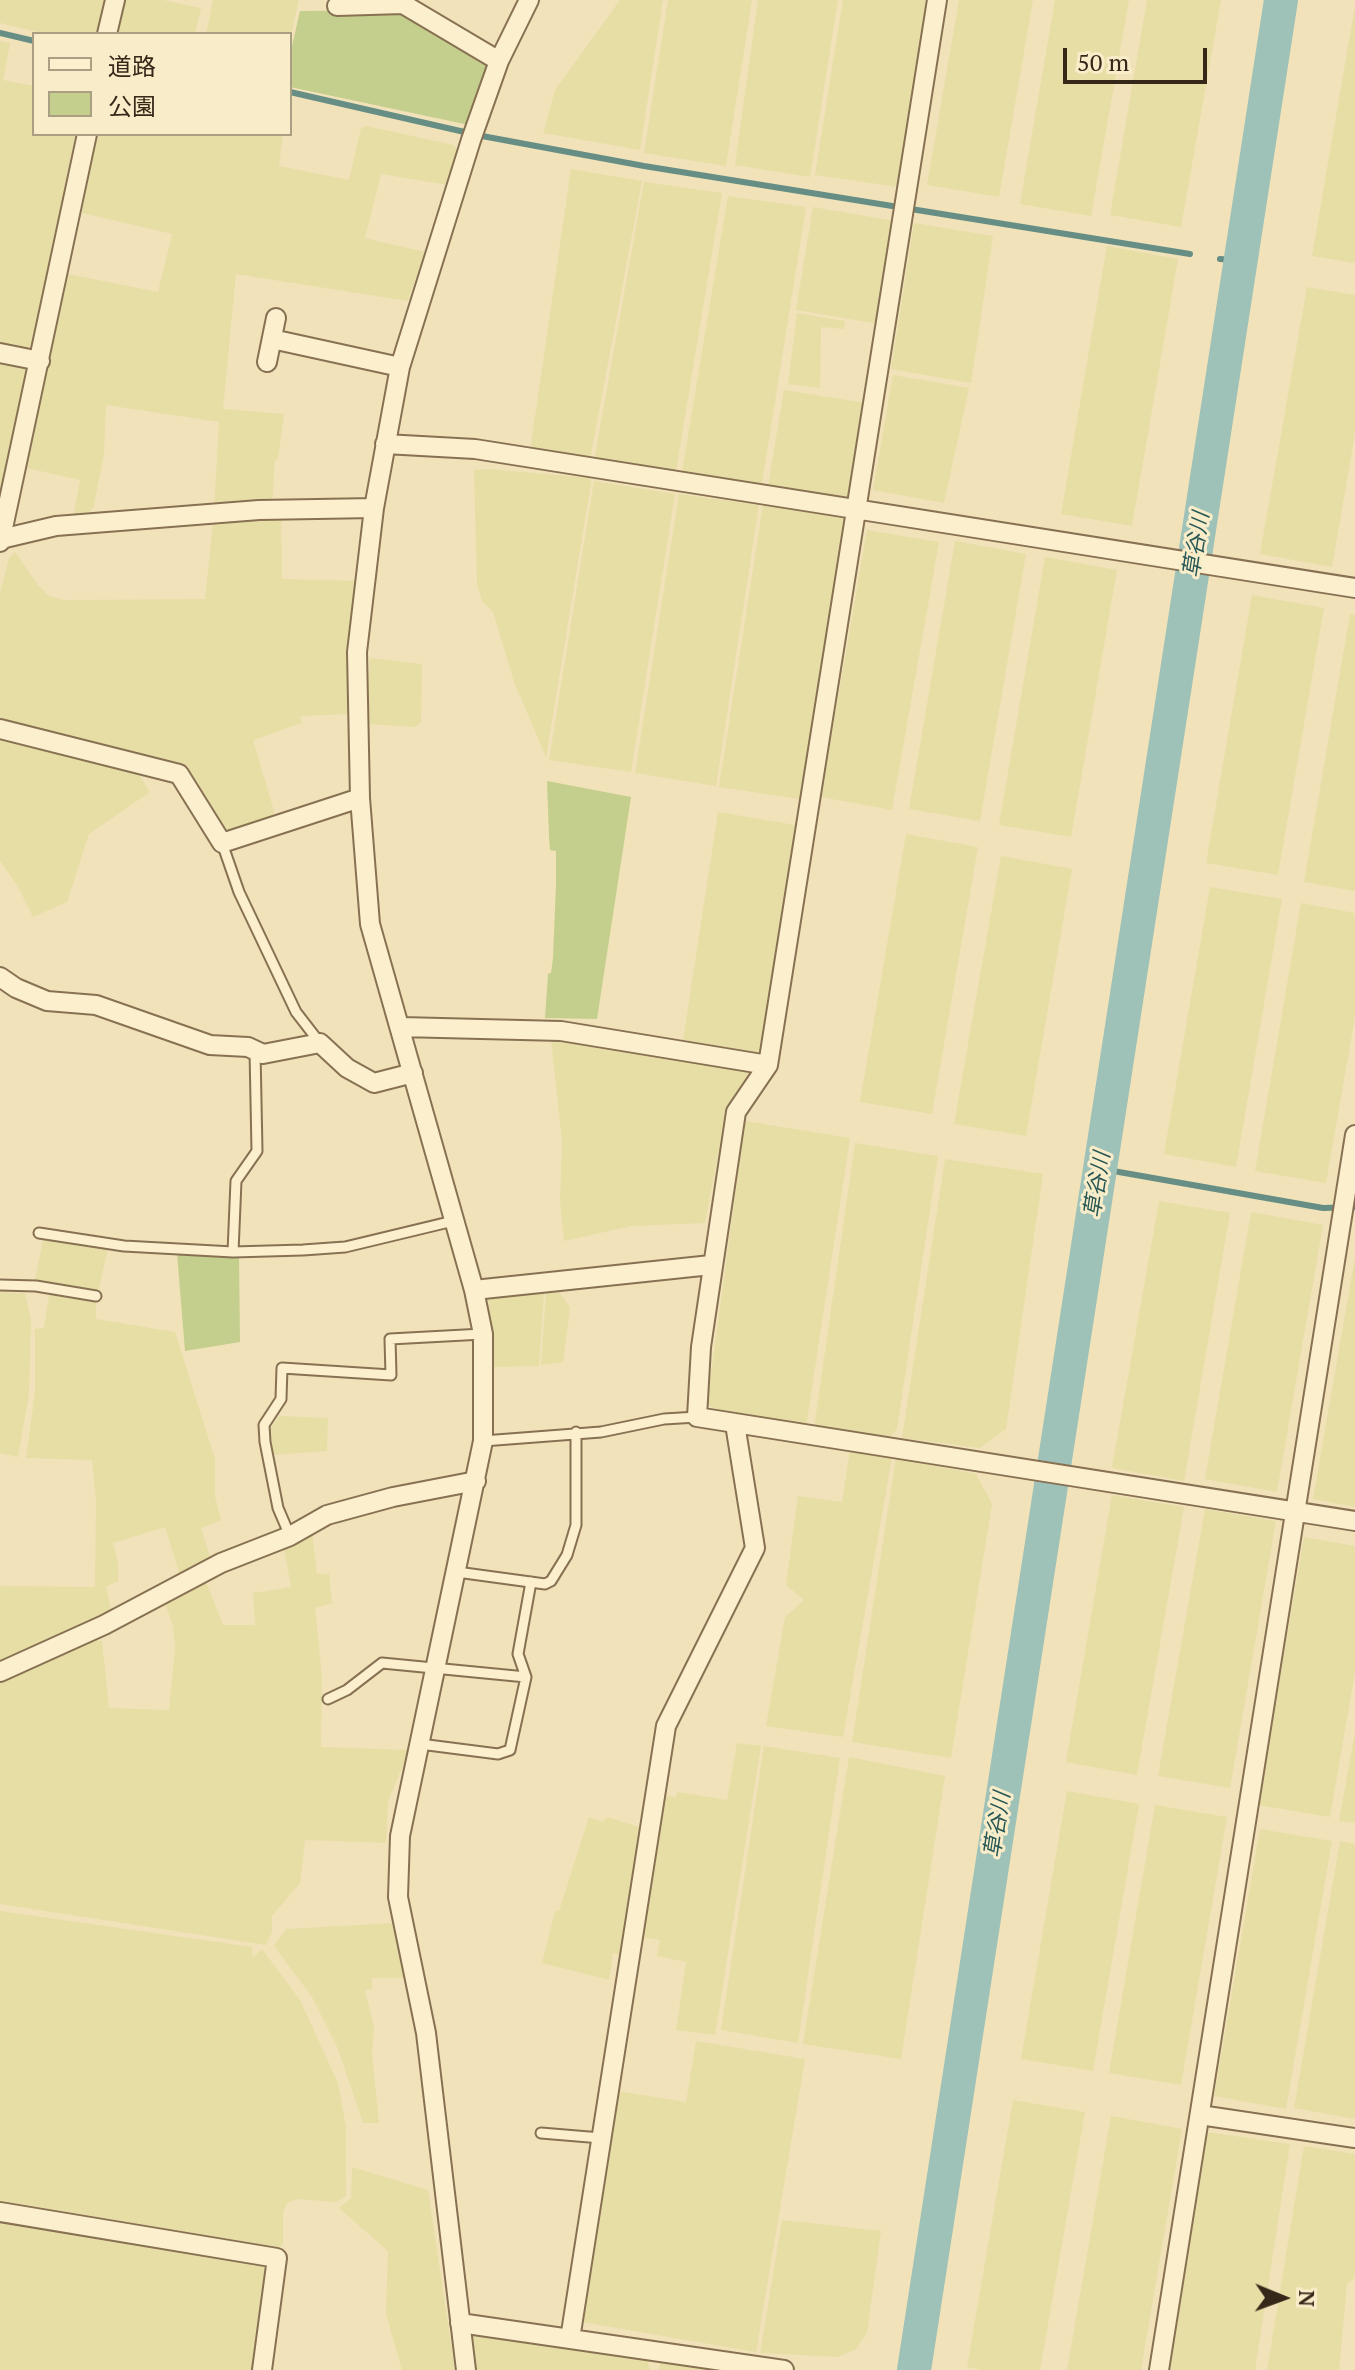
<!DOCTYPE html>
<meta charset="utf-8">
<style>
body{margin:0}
#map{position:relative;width:1355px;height:2370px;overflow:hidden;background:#f1e2b9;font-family:"PT Serif","Noto Sans JP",serif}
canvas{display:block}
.legend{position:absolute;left:32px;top:32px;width:260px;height:104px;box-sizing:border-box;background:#f8ecc9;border:2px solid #aa9e83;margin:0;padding:10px 14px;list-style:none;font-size:24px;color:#362819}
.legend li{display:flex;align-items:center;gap:16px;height:40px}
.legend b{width:40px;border:2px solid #aa9e83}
.north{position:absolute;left:1243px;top:2258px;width:80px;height:80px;-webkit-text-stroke:6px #f8ecc9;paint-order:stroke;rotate:91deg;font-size:22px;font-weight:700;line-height:32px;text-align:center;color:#362819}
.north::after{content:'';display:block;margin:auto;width:28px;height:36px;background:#362819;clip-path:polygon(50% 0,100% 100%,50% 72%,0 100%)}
.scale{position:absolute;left:1063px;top:48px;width:144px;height:36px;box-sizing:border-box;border:4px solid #362819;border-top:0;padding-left:10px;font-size:24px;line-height:28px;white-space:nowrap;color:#362819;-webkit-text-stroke:6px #f8ecc9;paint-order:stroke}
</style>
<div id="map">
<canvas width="1355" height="2370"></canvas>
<ul class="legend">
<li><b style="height:10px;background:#fbefcd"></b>道路</li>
<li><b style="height:22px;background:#c5cf8d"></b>公園</li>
</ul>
<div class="north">N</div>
<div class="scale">50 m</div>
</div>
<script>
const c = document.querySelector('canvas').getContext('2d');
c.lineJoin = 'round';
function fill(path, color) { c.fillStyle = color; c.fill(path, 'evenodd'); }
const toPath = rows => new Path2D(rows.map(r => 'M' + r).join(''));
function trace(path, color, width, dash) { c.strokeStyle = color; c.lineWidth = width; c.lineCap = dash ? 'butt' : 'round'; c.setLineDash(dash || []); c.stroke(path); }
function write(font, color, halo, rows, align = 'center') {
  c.font = font + ' "PT Serif","Noto Sans JP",serif'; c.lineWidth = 6; c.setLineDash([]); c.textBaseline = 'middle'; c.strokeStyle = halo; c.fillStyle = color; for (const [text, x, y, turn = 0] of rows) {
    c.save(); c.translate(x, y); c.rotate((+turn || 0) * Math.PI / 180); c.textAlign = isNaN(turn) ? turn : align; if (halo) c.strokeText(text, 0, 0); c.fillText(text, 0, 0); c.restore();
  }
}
const farmland = toPath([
 [0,0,103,0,97,34,46,34,0,23],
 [125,0,163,0,201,8,195,34,117,34],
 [213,0,299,0,290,39,290,34,206,34],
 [620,0,663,0,640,150,543,133,555,90],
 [668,0,752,0,726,166,644,153],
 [758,0,838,0,810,177,735,165],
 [843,0,928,0,899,187,815,175],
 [959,0,1033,0,999,197,927,185],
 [1055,0,1129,0,1091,216,1020,204],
 [1147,0,1221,0,1181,227,1110,215],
 [1355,6,1355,263,1312,256],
 [0,41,10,43,3,80,34,86,34,134,75,134,34,343,22,352,0,347],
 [366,126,454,145,458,152,448,185,381,174,365,238,425,252,408,301,236,274,223,409,284,414,278,459,275,460,272,505,214,510,219,422,106,405,104,454,94,505,86,519,73,519,80,480,27,468,68,274,158,292,172,234,82,213,96,134,283,134,279,166,349,180,361,128],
 [571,169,642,181,590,460,530,451],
 [644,182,722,193,676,471,594,461],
 [728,196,806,207,762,483,682,472],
 [813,207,895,221,879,324,796,310],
 [914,223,993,236,971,383,891,369],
 [1107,246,1178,259,1132,526,1061,514],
 [1307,287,1355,295,1355,434,1332,567,1260,554],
 [797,313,845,321,844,329,821,327,820,388,788,384],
 [0,358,27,366,28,372,0,503],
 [893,375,969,388,944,503,873,490],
 [784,390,866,403,850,499,768,486],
 [490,469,590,478,591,484,546,757,514,682,493,612,482,601,477,583,474,470],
 [594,481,675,494,631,772,549,760],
 [679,494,759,505,716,786,635,773],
 [763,505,850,519,806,800,719,787],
 [281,516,282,579,359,581,352,714,300,716,302,723,253,740,274,811,270,822,223,833,177,761,138,773,150,792,89,834,67,902,33,917,17,885,0,861,0,593,9,558,15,552,38,585,49,596,64,600,205,599,213,523],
 [867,530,939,542,892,810,821,797],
 [955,541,1026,554,980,821,909,809],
 [1045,557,1117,570,1071,837,999,825],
 [1252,595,1324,608,1278,875,1206,863],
 [1350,614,1355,615,1355,891,1304,882],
 [370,658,422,664,421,722,415,727,366,724],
 [718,812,801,826,766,1054,683,1040],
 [906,834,978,847,932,1114,860,1102],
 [1001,856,1072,869,1026,1136,954,1124],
 [1210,887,1282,899,1236,1167,1164,1154],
 [1301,903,1355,913,1355,1017,1326,1183,1255,1171],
 [551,1039,754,1069,755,1075,730,1108,722,1132,705,1223,632,1226,564,1241,560,1201,562,1141],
 [745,1121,850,1138,806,1427,723,1415,707,1404],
 [855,1143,938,1156,897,1429,887,1440,814,1428],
 [945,1159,1043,1174,1006,1429,980,1448,902,1438],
 [1159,1201,1230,1213,1184,1481,1112,1468],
 [1251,1212,1323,1225,1277,1492,1205,1479],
 [48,1239,108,1249,98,1292,35,1280,43,1241],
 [1355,1257,1355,1507,1313,1499],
 [0,1292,25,1293,31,1320,29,1394,18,1457,0,1453],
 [559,1292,570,1307,563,1362,541,1365,546,1293],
 [544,1293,539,1366,493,1367,488,1296],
 [49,1295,96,1301,96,1319,175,1332,215,1459,215,1496,221,1520,201,1528,211,1560,182,1582,165,1527,113,1543,118,1562,118,1581,106,1587,112,1614,0,1665,0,1586,95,1587,96,1500,92,1460,26,1458,35,1392,35,1329,44,1328],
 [280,1416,328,1418,327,1451,270,1455,269,1430],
 [850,1450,892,1457,843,1737,766,1726,785,1617,804,1600,786,1585,798,1496,842,1502],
 [896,1458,976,1474,992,1504,951,1758,852,1742],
 [1112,1495,1184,1507,1137,1775,1066,1762],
 [1205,1509,1276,1521,1230,1788,1158,1776],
 [312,1530,317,1574,329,1574,332,1603,315,1608,322,1677,321,1747,409,1750,388,1802,386,1843,305,1840,300,1883,272,1916,272,1932,266,1945,0,1904,0,1679,96,1640,102,1641,109,1708,169,1710,175,1648,173,1626,164,1600,204,1577,223,1625,255,1625,253,1593,291,1587,283,1544],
 [1304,1537,1355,1546,1355,1672,1330,1817,1258,1805],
 [1355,1731,1355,1823,1339,1821],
 [737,1743,761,1746,715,2035,676,2030,686,1962,657,1956,660,1940,641,1937,663,1796,676,1797,677,1792,727,1800],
 [764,1746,840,1758,798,2043,721,2030],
 [849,1757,945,1776,901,2059,803,2044],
 [1067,1791,1139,1804,1093,2071,1021,2059],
 [1155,1805,1227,1817,1181,2085,1109,2073],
 [589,1817,603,1822,607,1817,639,1827,620,1955,613,1953,609,1980,542,1963,555,1911,559,1911],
 [1260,1829,1332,1841,1286,2109,1214,2096],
 [1340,1841,1355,1844,1355,2119,1294,2108],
 [0,1911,252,1947,253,1957,262,1949,300,2000,338,2083,346,2127,346,2196,336,2202,296,2199,287,2203,283,2212,283,2244,277,2252,0,2208],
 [394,1923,406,1978,372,1978,372,1989,365,1990,374,2027,372,2053,379,2123,363,2123,338,2049,312,1997,274,1946,286,1929],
 [696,2041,805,2059,756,2352,582,2322,617,2091,686,2102],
 [1013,2100,1085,2112,1040,2370,983,2370,967,2367],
 [1111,2116,1182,2129,1141,2370,1067,2370],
 [1206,2132,1290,2144,1255,2370,1160,2370],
 [1304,2146,1355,2154,1355,2278,1347,2284,1339,2370,1267,2370],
 [352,2167,428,2190,455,2370,402,2370,386,2314,388,2251,339,2208,351,2198],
 [0,2217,271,2260,257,2370,0,2370],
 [782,2220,881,2231,867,2333,856,2349,838,2357,760,2353],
 [475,2334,647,2358,650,2370,475,2370,471,2343],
 [661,2357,749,2370,659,2370]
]);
const green = toPath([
 [404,10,485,59,488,68,469,125,290,87,290,55,300,11],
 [547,781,631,797,597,1019,545,1018,548,974,551,973,553,958,556,884,556,851,550,850,549,836],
 [177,1253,239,1258,240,1342,185,1351]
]);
const stream = toPath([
 [0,33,34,41],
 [290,92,482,136,644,166,1190,254],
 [1220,259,1243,261],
 [1102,1169,1323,1208,1355,1207]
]);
const river = toPath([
 [914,2370,1281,0]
]);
const lane = toPath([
 [222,843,239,892,296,1012,320,1043],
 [39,1233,124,1246,233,1252,303,1250,345,1247,453,1221],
 [233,1252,236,1181,257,1151,255,1051],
 [0,1285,36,1286,96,1296],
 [483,1441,601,1432,664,1419,697,1417],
 [290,1536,278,1508,265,1442,264,1425,281,1399,282,1368,391,1375,390,1339,483,1334],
 [457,1572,545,1584,551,1581,567,1555,576,1525,576,1432],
 [328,1699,347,1690,382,1663,526,1677],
 [420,1744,498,1754,510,1750,526,1677,518,1654,531,1582],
 [541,2133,601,2138]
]);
const street = toPath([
 [937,0,768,1065,736,1112,701,1347,697,1417,1355,1521],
 [337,6,403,4,499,61],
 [107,34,115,0],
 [272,339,400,367],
 [0,353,40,361],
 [267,362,276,318],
 [385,444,475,449,1355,588],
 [1,539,56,526,259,510,374,508],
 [0,542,87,134],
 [0,729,179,774,222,843,360,798],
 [0,977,16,988,47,1001,96,1005,210,1045,248,1047,263,1054,320,1043,347,1068,374,1083,413,1073],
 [401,1027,561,1031,768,1065],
 [474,1290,711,1265],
 [0,1672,104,1625,221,1563,290,1536,327,1515,393,1497,476,1481],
 [1200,2115,1355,2138],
 [0,2212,277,2258,262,2370],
 [460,2323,784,2370],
 [570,2339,666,1726,755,1548,735,1424],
 [466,2370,426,2033,398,1897,400,1836,483,1441,483,1334,474,1290,370,924,360,798,357,652,374,508,400,367,471,140,499,61,529,0],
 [1159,2370,1355,1135]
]);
const waterNames = [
 ["草谷川",1197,545,-81],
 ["草谷川",1098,1185,-81],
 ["草谷川",998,1825,-81]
];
fill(farmland, '#e7dea6');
fill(green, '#c5cf8d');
trace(stream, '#668e85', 6);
trace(river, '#9ec1b8', 34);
trace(lane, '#887153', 13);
trace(street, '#887153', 22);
trace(lane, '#fbefcd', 9);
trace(street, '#fbefcd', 18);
write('italic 22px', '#275755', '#f8ecc9', waterNames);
</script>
